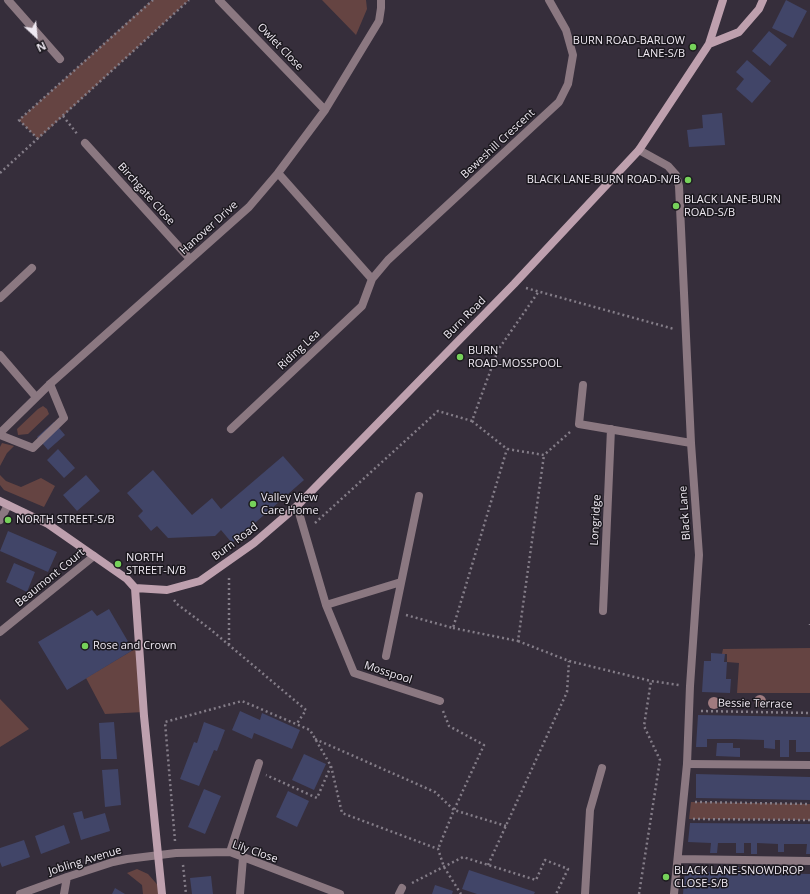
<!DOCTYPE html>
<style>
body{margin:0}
#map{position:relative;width:810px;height:894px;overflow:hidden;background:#362e3b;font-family:"Open Sans",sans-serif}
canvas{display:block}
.north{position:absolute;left:16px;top:16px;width:40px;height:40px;-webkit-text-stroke:3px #1b181e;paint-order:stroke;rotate:154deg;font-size:11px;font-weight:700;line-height:16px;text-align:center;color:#efe9f2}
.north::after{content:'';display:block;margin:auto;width:14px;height:18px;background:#efe9f2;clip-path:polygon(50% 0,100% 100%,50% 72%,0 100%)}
</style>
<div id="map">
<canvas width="810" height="894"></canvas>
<div class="north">N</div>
</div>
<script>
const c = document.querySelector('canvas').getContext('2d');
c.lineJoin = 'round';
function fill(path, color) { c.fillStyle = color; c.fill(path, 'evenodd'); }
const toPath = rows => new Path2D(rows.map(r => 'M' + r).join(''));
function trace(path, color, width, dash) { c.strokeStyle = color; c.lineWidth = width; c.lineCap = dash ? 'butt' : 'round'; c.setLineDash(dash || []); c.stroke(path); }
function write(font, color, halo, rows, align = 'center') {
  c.font = font + ' "Open Sans",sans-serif'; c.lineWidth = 3; c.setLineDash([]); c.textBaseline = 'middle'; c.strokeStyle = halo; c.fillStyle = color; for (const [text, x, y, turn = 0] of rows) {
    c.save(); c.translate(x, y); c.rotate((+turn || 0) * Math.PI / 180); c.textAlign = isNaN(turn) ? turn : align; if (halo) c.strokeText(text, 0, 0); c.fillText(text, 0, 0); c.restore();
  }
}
const green = toPath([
 [152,0,189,0,38,139,19,120],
 [322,0,366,0,367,9,356,35],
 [43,406,47,409,49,414,28,434,18,435,17,429,38,409],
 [2,443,14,446,7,453,0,466,0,447],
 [0,475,6,481,21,487,41,478,55,486,44,507,4,490,0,485],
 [810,648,810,693,737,693,739,663,727,662,727,654,722,654,723,649],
 [133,650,140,650,144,712,105,714,86,678],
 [0,699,29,729,0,747],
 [691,802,810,804,810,820,689,819],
 [137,869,148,874,162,890,162,894,143,894,142,885,127,873]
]);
const building = toPath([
 [786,0,807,11,793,38,772,28],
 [769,31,787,45,770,66,752,51],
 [747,60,771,81,752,103,736,89,744,79,736,72],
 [722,113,725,145,689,147,687,130,703,128,702,115],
 [54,422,65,435,48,450,37,437],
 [58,449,75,468,64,478,47,460],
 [283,456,304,480,232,543,221,530,215,536,168,538,157,526,151,531,138,516,143,511,127,493,153,470,192,515,212,498,221,509],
 [86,475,100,491,77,511,63,495],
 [8,531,57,552,48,572,0,551],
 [14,563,35,572,27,592,6,582],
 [109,609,133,650,67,690,38,642,92,610,97,616],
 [711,653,725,654,724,662,727,662,726,679,731,679,730,693,702,692,704,661,711,661],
 [240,711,260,720,262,713,300,730,292,749,254,733,252,739,232,730],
 [698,715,810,717,810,752,796,752,796,740,789,740,789,757,780,757,780,740,775,740,775,749,764,748,764,740,733,739,707,739,707,747,696,747],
 [114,722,117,759,101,759,99,723],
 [204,722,225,730,217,751,214,750,199,786,180,779,194,742,197,743],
 [717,743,733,743,733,748,740,748,740,757,716,756],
 [304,754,326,764,314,790,292,780],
 [118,769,121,805,105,807,102,770],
 [696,774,810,777,810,800,696,798],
 [204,789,221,796,205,834,188,827],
 [288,791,309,801,297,827,276,817],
 [82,811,84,819,105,813,110,831,81,840,73,813],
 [690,823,810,824,810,854,806,854,807,844,784,844,784,852,778,852,778,844,757,843,757,854,751,854,751,843,744,843,744,853,736,853,736,843,718,843,717,853,710,853,711,843,688,842],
 [64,825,70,843,41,854,35,836],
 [24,840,30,857,2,867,0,862,0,848],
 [719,867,726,867,726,872,732,873,732,867,739,867,738,873,752,873,752,870,765,870,765,873,810,874,810,894,683,894,685,870,719,873],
 [469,870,535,892,534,894,477,894,462,889],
 [211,876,213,894,192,894,190,878],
 [435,885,453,891,452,894,432,894],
 [115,888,125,894,112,894]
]);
const path = toPath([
 [63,116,78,135],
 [38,139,19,120,153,0],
 [0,173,189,0],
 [526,288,674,329],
 [472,421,507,449,544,455,570,432],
 [315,523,438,411,472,421,498,350,539,291],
 [174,600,177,604,210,629,306,710,296,725],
 [406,615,453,628,507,449],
 [810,624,810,625],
 [453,628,518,641,544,455],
 [518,641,569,661,651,681,679,685],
 [229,645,229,576],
 [443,711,449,726,484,745,454,810,506,826],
 [701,711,810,713],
 [315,739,435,792,454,810,438,849],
 [331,766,342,813,438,849,444,867,461,894],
 [695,802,810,804],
 [693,819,810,820],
 [175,841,165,722,242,701,310,730,331,766,317,798,266,775],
 [183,865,186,894],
 [488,865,567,692,569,661],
 [412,883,463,857,536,880,545,860,568,869,556,894],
 [639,894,660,760,644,726,651,681]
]);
const lane = toPath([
 [0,435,33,448,64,418,50,384],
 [0,520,8,505],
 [687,764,810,765]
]);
const street = toPath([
 [8,0,60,59],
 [219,0,325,110],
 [85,143,190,259],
 [639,150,668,166,676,175,679,186,691,443,699,555,690,686,687,764,674,894],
 [278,173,372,279],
 [0,298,32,268],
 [0,355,36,397],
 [583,385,579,424,691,443],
 [231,429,362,306,372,279,388,260,559,102,568,84,573,55,566,30,549,0],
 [0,433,50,384,249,207,278,173,325,110,379,21,381,8,381,0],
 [297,506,326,605,354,673,440,701],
 [326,605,401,582],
 [603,611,611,429],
 [0,632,94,556],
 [386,656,419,496],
 [230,852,259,763],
 [678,859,810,861],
 [20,894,67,877,113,862,127,859,176,853,230,852,340,894],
 [64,894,67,877],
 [240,894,243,858],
 [399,894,402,888],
 [585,894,590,810,602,768]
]);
const secondary = toPath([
 [709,44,723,0],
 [0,501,48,524,127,579,135,588,144,716,162,894],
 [135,588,167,590,200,581,254,543,297,506,514,284,639,150,709,44,739,32,759,9,763,0]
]);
const trees = [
 [760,701],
 [714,703]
];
const markers = [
 [693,47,4,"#76d25a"],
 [688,180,4,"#76d25a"],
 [676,206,4,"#76d25a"],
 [460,357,4,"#76d25a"],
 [253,504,4,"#76d25a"],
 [8,520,4,"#76d25a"],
 [118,564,4,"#76d25a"],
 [85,646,4,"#76d25a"],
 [666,877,4,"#76d25a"]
];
const poiNames = [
 ["BURN ROAD-BARLOW",685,41,"right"],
 ["LANE-S/B",685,54,"right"],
 ["BLACK LANE-BURN ROAD-N/B",680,180,"right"],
 ["BLACK LANE-BURN",684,200],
 ["ROAD-S/B",684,213],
 ["BURN",468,351],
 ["ROAD-MOSSPOOL",468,364],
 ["Valley View",261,498],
 ["Care Home",261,511],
 ["NORTH STREET-S/B",16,520],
 ["NORTH",126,558],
 ["STREET-N/B",126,571],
 ["Rose and Crown",93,646],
 ["BLACK LANE-SNOWDROP",674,871],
 ["CLOSE-S/B",674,884]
];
const streetNames = [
 ["Owlet Close",280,47,46],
 ["Beweshill Crescent",498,144,-43],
 ["Birchgate Close",146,194,48],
 ["Hanover Drive",209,228,-42],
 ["Burn Road",465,318,-45],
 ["Riding Lea",299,350,-43],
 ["Black Lane",685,513,-94],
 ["Longridge",596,520,-87],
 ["Burn Road",235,542,-37],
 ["Beaumont Court",50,578,-39],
 ["Mosspool",388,673,18],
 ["Bessie Terrace",755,704,1],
 ["Lily Close",255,852,19],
 ["Jobling Avenue",85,861,-17]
];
fill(green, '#654442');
fill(building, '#414568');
trace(path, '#847d88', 2.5, [2, 3]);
trace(lane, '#8b7881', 8);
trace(street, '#8b7881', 8);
trace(secondary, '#bea0ae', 8);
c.fillStyle = '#a07b7f';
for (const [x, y] of trees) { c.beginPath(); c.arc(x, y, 6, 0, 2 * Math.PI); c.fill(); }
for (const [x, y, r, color] of markers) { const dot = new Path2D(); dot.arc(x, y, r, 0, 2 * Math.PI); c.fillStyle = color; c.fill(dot); trace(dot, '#1b181e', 1.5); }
write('11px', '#efe9f2', '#1b181e', poiNames, 'left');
write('11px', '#efe9f2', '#1b181e', streetNames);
</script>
